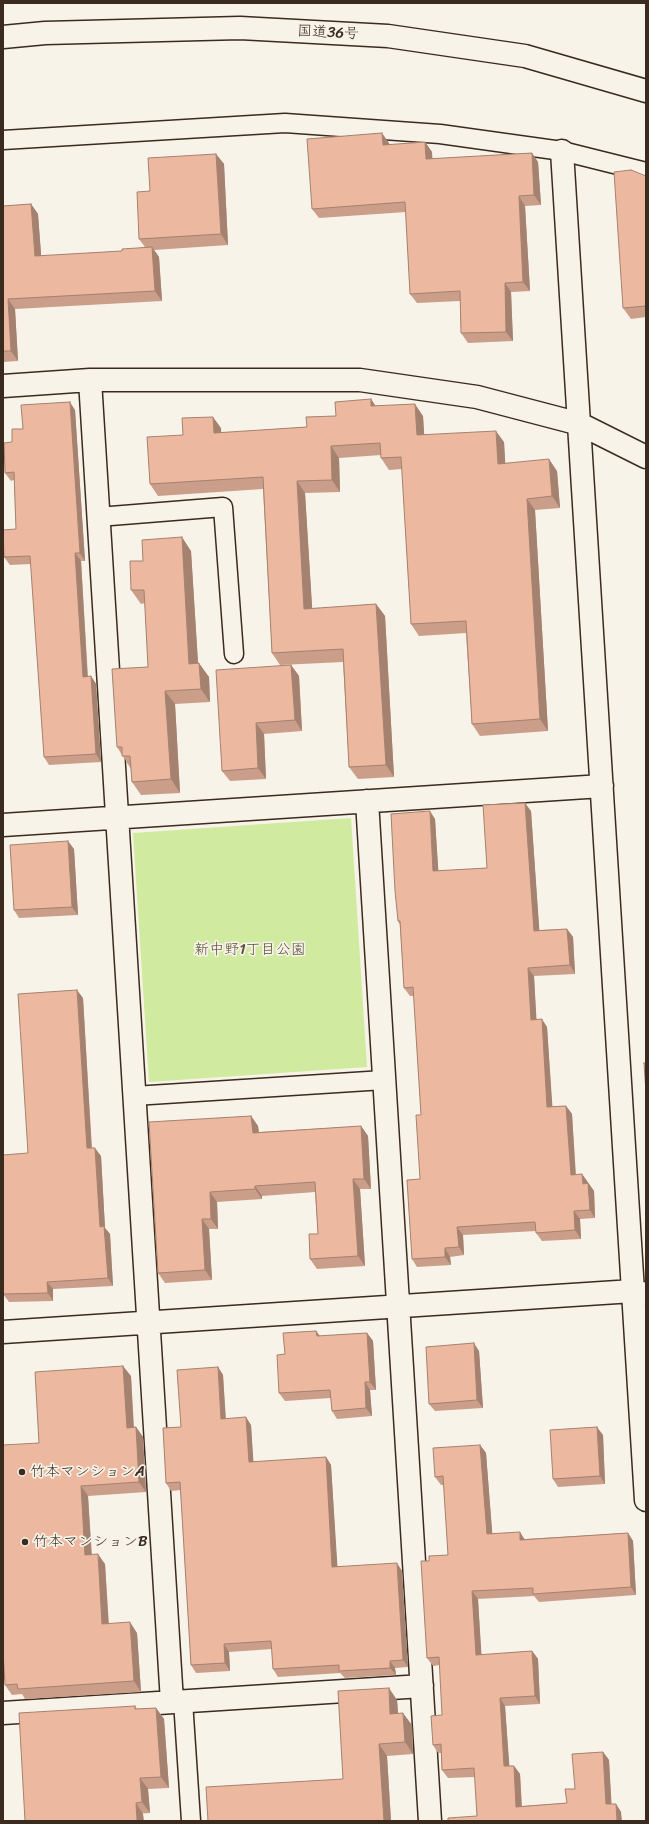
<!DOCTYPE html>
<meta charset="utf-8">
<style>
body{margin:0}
#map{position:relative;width:649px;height:1824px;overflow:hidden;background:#f7f3e8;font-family:Sriracha,sans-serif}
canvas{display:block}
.frame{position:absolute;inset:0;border:4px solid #3b2a1e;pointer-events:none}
</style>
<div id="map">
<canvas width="649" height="1824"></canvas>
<div class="frame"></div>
</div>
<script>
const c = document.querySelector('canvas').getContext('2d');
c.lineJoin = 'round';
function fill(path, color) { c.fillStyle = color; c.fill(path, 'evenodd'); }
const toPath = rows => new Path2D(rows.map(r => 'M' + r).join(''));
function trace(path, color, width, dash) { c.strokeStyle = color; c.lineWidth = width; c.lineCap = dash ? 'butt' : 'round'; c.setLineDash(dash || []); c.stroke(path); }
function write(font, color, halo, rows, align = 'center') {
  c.font = font + ' Sriracha,"Klee One",sans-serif'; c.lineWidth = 3.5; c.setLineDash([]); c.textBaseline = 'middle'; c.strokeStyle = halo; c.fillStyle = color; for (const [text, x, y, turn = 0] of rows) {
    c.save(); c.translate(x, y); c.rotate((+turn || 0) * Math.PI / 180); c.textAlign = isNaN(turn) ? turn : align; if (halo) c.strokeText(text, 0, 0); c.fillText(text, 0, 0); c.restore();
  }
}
const green = toPath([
 [351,818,367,1067,149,1082,133,833]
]);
const service = toPath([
 [3,140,285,123,440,134,562,151,646,172],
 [98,517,223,507,234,654],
 [134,1096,384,1080],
 [183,1701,191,1821]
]);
const minor = toPath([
 [562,151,646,1500],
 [90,380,172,1702],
 [3,386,90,380,360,380,477,397,580,424,646,457],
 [367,801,430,1821],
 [3,825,602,786],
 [3,1332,633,1291,646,1294],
 [3,1713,422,1686]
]);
const trunk = toPath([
 [3,37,45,33,240,28,388,36,525,56,646,91]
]);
const wall = toPath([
 [425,142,432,152,432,159,532,153,538,162,541,205,525,206,530,291,511,292,513,341,468,343,461,333,460,301,417,303,410,294,406,212,319,218,312,209,389,143,389,145],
 [216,154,224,164,228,245,154,250,159,257,162,301,15,309,18,361,3,362,3,206,31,204,38,214,41,256,122,251,145,247,139,239,150,191],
 [646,176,646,317,631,319,623,308],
 [371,399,375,406,423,416,424,435,504,442,505,463,557,471,560,508,535,510,548,731,480,736,472,724,466,633,419,636,411,624,402,469,389,470,381,458,381,455,339,458,340,492,305,493,312,609,376,604,385,616,394,777,358,779,349,767,343,662,280,665,272,653,263,489,158,496,150,484,183,435,221,428,221,433,307,427,336,416],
 [75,410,85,561,81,561,88,677,91,676,96,684,101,762,49,765,44,757,31,564,10,565,4,557,16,529,14,480,11,481,5,473,12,442,23,429],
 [191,551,198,664,209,677,210,702,175,704,180,793,141,795,132,782,131,769,117,747,148,667,145,603,141,604,131,590,143,561],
 [291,665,299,676,302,731,264,734,266,779,230,781,222,771],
 [531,811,539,930,567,929,573,937,575,974,534,976,536,1019,547,1027,552,1107,566,1106,572,1114,576,1175,582,1174,594,1191,595,1218,580,1219,581,1239,542,1241,536,1233,536,1231,463,1235,464,1255,450,1257,451,1265,417,1267,412,1259,420,1179,421,1115,414,996,410,996,404,988,400,925,398,921,435,819,438,871,487,868],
 [74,849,78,915,19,918,14,910],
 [83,998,92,1148,101,1156,105,1228,110,1234,113,1286,53,1289,53,1301,9,1302,3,1294,28,1153],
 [251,1116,258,1126,259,1132,361,1126,368,1136,371,1189,360,1189,365,1266,317,1269,310,1259,318,1234,315,1192,262,1196,262,1199,217,1202,218,1229,209,1229,212,1280,165,1283,158,1273],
 [316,1331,320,1336,367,1333,373,1341,376,1390,370,1390,372,1416,337,1419,332,1411,331,1398,285,1401,279,1393,285,1354],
 [479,1351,483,1408,435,1411,429,1404],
 [218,1367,223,1375,226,1419,251,1425,253,1462,326,1457,331,1465,337,1567,402,1571,408,1667,395,1668,396,1675,345,1678,340,1673,278,1677,273,1669,272,1649,229,1652,230,1671,196,1673,191,1665,181,1490,171,1491,166,1483,181,1427],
 [131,1376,134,1427,136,1427,143,1437,146,1492,88,1496,92,1555,105,1564,109,1624,137,1633,141,1692,25,1699,22,1694,12,1695,5,1685,39,1443],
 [603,1435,605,1484,558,1487,553,1479],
 [480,1445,486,1453,492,1534,525,1539,628,1533,633,1541,636,1595,539,1602,534,1596,478,1599,481,1655,532,1651,538,1659,540,1704,505,1706,509,1766,514,1766,520,1774,522,1806,567,1803,575,1789,603,1752,609,1760,611,1804,616,1804,621,1812,477,1816,475,1777,448,1778,442,1770,441,1753,438,1753,433,1745,442,1715,440,1665,433,1666,427,1658,429,1561,448,1555,444,1485,441,1485,435,1477],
 [397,1700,398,1713,412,1725,413,1754,387,1756,391,1821,208,1821,343,1779],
 [135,1706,137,1709,156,1708,164,1719,169,1788,148,1789,150,1813,25,1821]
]);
const shadedWall = toPath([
 [382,133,389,143,390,155,383,145],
 [425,142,432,152,433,168,426,159],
 [532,153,538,162,541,205,534,195],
 [216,154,224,164,228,245,221,234],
 [519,196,525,206,530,291,523,282],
 [31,204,38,214,42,266,35,256],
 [152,247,159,257,162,301,155,291],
 [505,283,511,292,513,341,506,332],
 [8,299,15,309,18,361,11,351],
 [371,399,379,411,371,406],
 [70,402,75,410,85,561,80,553],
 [415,404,423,416,425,447,417,435],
 [213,417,221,428,222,445,214,433],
 [496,431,504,442,506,475,498,464],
 [331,446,339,458,340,492,332,480],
 [549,459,557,471,560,508,552,496],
 [297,481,305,493,313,621,304,609],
 [527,499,535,510,548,731,540,719],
 [182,537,191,551,199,678,189,664],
 [75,553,81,561,88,685,83,677],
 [376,604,385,616,394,777,386,765],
 [199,663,209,677,210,702,201,689],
 [291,665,299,676,302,731,295,720],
 [91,676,96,684,101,762,96,754],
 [165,691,175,704,180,793,171,779],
 [256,723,264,734,266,779,258,768],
 [525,803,531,811,540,939,534,931],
 [430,811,435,819,439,880,433,871],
 [68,841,74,849,78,915,72,907],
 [567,929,573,937,575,974,570,965],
 [528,968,534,976,537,1028,531,1020],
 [77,990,83,998,92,1156,87,1148],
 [542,1019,547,1027,553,1115,547,1107],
 [566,1106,572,1114,576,1183,571,1175],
 [251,1116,258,1126,260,1143,253,1133],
 [361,1126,368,1136,371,1189,364,1179],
 [95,1148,101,1156,105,1228,110,1234,113,1286,108,1278,100,1227],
 [582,1174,594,1191,595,1218,590,1210,583,1184],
 [353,1179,360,1189,365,1266,358,1256],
 [255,1186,262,1196,262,1199,255,1189],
 [210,1192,217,1202,218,1229,211,1219],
 [574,1211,580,1219,581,1239,575,1230],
 [202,1219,209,1229,212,1280,205,1270],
 [457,1227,463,1235,464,1255,459,1247],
 [445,1248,450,1257,451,1265,445,1257],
 [47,1282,53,1289,53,1301,48,1293],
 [316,1331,322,1339,317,1336],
 [367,1333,373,1341,376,1390,370,1382],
 [474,1343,479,1351,483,1408,477,1400],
 [123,1366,131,1376,134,1438,127,1428],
 [218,1367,223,1375,226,1427,221,1419],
 [365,1382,370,1390,372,1416,366,1408],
 [246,1417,251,1425,254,1470,249,1462],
 [136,1427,143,1437,146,1492,139,1482],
 [597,1427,603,1435,605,1484,600,1476],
 [480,1445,486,1453,493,1542,487,1534],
 [326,1457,331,1465,338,1575,332,1567],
 [81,1486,88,1496,92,1565,85,1555],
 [520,1532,525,1540,520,1540],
 [628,1533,633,1541,636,1595,631,1587],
 [98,1554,105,1564,109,1634,102,1624],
 [397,1563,402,1571,408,1667,403,1660],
 [472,1591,478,1599,482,1663,476,1655],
 [130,1622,137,1633,141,1692,134,1681],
 [224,1644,229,1652,230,1671,225,1663],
 [532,1651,538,1659,540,1704,535,1696],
 [390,1661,395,1668,396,1675,390,1668],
 [389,1688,397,1700,399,1726,390,1714],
 [500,1698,505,1706,510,1774,504,1766],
 [156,1708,164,1719,169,1788,161,1777],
 [403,1713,412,1725,413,1754,405,1742],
 [379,1744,387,1756,391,1821,384,1821],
 [603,1752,609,1760,612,1812,606,1804],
 [514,1766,520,1774,522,1815,516,1807],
 [140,1778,148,1789,150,1813,142,1802],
 [136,1803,143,1814,144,1821,137,1821],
 [616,1804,621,1812,622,1821,617,1821]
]);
const building = toPath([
 [382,133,383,145,425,142,426,159,532,153,534,195,519,196,523,282,505,283,506,332,461,333,460,291,410,294,405,202,312,209,307,139,382,133],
 [216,154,221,234,139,239,137,192,150,191,148,158,216,154],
 [631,170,646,176,646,306,623,308,614,172,631,170],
 [31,204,35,256,122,251,122,249,152,247,155,291,8,299,11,351,3,351,3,206,31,204],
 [371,399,371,406,415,404,417,435,496,431,498,464,549,459,552,496,527,499,540,719,472,724,466,621,411,624,401,457,381,458,380,443,331,446,332,480,297,481,304,609,376,604,386,765,349,767,343,649,272,653,263,477,150,484,147,437,183,435,182,418,213,417,214,433,307,427,306,417,336,416,335,402,371,399],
 [70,402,80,553,75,553,83,677,91,676,96,754,44,757,30,556,4,557,3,530,16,529,14,472,5,473,4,443,12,442,12,429,23,429,21,405,70,402],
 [182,537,189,664,199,663,201,689,165,691,171,779,132,782,130,756,122,756,122,747,117,747,112,669,148,667,144,590,131,590,130,561,143,561,142,540,182,537],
 [291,665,295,720,256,723,258,768,222,771,216,670,291,665],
 [525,803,534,931,567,929,570,965,528,968,531,1020,542,1019,547,1107,566,1106,571,1175,582,1174,583,1184,588,1183,590,1210,574,1211,575,1230,536,1233,535,1222,457,1227,459,1247,445,1248,445,1257,412,1259,407,1180,420,1179,416,1115,421,1115,413,987,404,988,400,921,398,921,395,891,391,814,430,811,433,871,487,868,483,805,525,803],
 [68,841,72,907,14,910,10,845,68,841],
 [77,990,87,1148,95,1148,100,1227,104,1226,108,1278,47,1282,48,1293,3,1294,3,1155,28,1153,18,994,77,990],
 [644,1063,646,1063,646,1093,644,1063],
 [251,1116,253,1133,361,1126,364,1179,353,1179,358,1256,310,1259,309,1234,318,1234,315,1182,255,1186,255,1189,210,1192,211,1219,202,1219,205,1270,158,1273,149,1122,251,1116],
 [316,1331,317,1336,367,1333,370,1382,365,1382,366,1408,332,1411,330,1390,279,1393,277,1355,285,1354,283,1333,316,1331],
 [474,1343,477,1400,429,1404,426,1347,474,1343],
 [123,1366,127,1428,136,1427,139,1482,81,1486,85,1555,98,1554,102,1624,130,1622,134,1681,18,1689,17,1684,5,1685,3,1652,3,1445,39,1443,35,1372,123,1366],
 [218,1367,221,1419,246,1417,249,1462,326,1457,332,1567,397,1563,403,1660,390,1661,390,1668,339,1671,339,1665,273,1669,271,1641,224,1644,225,1663,191,1665,180,1482,166,1483,163,1428,181,1427,177,1370,218,1367],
 [597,1427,600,1476,553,1479,550,1430,597,1427],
 [480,1445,487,1534,520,1532,520,1540,628,1533,631,1587,533,1594,533,1588,472,1591,476,1655,532,1651,535,1696,500,1698,504,1766,514,1766,516,1807,567,1803,565,1789,575,1789,572,1754,603,1752,606,1804,616,1804,617,1821,448,1821,448,1818,477,1816,474,1768,442,1770,441,1744,433,1745,431,1716,442,1715,439,1657,427,1658,421,1561,429,1561,429,1556,448,1555,443,1476,435,1477,433,1448,480,1445],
 [389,1688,390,1714,403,1713,405,1742,379,1744,384,1821,208,1821,206,1787,343,1779,338,1691,389,1688],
 [135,1706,135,1709,156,1708,161,1777,140,1778,142,1802,136,1803,137,1821,25,1821,19,1713,135,1706]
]);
const markers = [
 [22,1472,4,"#3b2a1e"],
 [25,1542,4,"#3b2a1e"]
];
const streetNames = [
 ["国道36号",328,33,3]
];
const parkNames = [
 ["新中野1丁目公園",250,950]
];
const poiNames = [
 ["竹本マンションA",30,1472],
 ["竹本マンションB",33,1542]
];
fill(green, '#d0eaa0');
trace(service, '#3b2a1e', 21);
trace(minor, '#3b2a1e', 25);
trace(trunk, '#3b2a1e', 25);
trace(service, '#f7f3e8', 18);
trace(minor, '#f7f3e8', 22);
trace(trunk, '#f7f3e8', 22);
fill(wall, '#cb9e89');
fill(shadedWall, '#a5816f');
fill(building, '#ecb89f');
trace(building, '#a5816f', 1);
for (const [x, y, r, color] of markers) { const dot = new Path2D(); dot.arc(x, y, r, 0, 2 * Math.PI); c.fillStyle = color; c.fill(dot); trace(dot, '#f7f3e8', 1.5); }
write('15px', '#3b2a1e', '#f7f3e8', streetNames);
write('15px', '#595038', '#f7f3e8', parkNames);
write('15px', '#3b2a1e', '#f7f3e8', poiNames, 'left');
</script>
